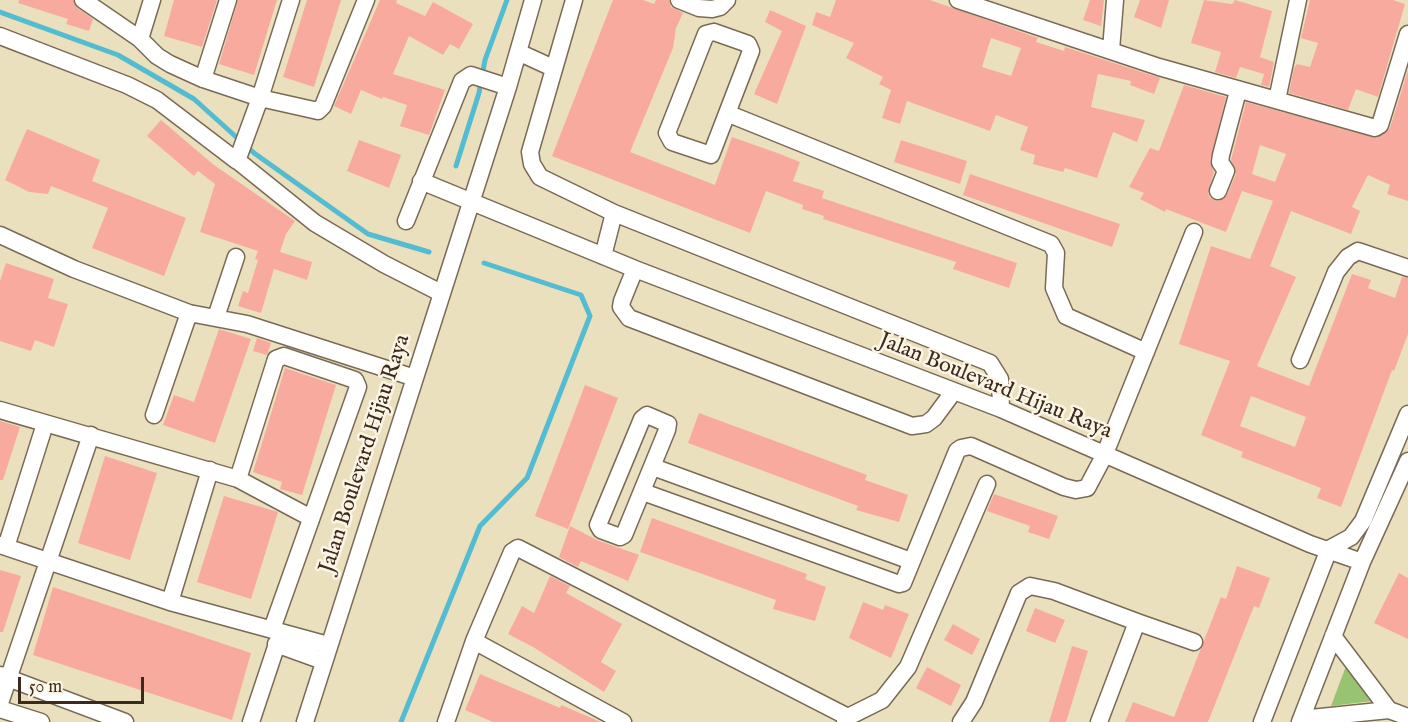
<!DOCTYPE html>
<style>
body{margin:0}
#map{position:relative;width:1408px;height:722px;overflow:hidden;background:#ebe0bd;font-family:"IM FELL English",serif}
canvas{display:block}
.scale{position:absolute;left:18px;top:677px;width:126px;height:27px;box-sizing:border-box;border:3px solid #3b2a1e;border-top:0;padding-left:8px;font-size:18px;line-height:21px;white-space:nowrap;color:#3b2a1e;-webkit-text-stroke:4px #fcf5e5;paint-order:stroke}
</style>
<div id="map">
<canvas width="1408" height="722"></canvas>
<div class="scale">50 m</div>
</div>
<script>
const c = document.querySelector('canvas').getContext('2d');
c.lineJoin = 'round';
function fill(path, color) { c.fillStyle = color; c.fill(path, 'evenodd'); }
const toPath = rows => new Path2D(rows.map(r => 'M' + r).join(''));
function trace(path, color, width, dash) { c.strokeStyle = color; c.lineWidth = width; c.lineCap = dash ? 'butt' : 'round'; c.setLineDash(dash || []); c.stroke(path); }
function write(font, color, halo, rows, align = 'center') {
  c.font = font + ' "IM FELL English",serif'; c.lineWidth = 5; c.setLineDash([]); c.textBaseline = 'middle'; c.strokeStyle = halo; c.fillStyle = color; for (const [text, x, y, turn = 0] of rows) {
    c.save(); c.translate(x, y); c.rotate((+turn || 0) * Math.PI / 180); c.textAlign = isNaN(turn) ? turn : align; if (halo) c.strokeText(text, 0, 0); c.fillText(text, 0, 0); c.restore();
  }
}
const green = toPath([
 [1346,666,1372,701,1331,706]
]);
const stream = toPath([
 [0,12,118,55,194,99,254,153,368,234,429,252],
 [456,166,479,93,485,60,507,0],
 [401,722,480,526,527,478,590,316,581,295,484,263]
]);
const building = toPath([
 [19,0,73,0,77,8,93,19,89,31,66,24,68,19,18,3],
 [174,0,217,0,202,47,164,36],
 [238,0,277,0,254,75,219,64],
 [307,0,341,0,314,87,283,77],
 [380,0,397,0,396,3,425,16,433,2,473,24,459,49,450,44,443,55,409,36,393,74,445,90,429,135,400,126,407,105,383,97,382,99,361,90,351,114,334,106],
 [613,0,643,0,654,4,656,0,669,0,671,7,683,13,676,28,673,48,630,152,715,185,732,137,780,154,800,162,793,181,824,191,822,198,1017,263,1009,288,953,269,956,262,823,219,824,216,802,209,803,205,766,191,750,233,552,156],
 [836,0,930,0,1038,38,1036,42,1064,51,1065,47,1160,78,1154,94,1130,85,1131,81,1098,74,1091,107,1145,120,1137,142,1113,132,1097,178,1065,168,1063,172,1033,164,1035,155,1020,150,1028,127,996,115,990,131,907,101,900,124,882,118,891,90,879,84,883,77,846,58,854,43,812,25,816,12,830,17],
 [991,38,1021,48,1011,76,982,67],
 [1090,0,1104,0,1101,26,1083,20],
 [1140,0,1169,0,1161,28,1134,17],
 [1204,0,1232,4,1235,0,1272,11,1260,57,1274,62,1269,87,1261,85,1264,74,1240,67,1236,78,1215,72,1221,52,1191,43],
 [1310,0,1393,0,1405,4,1378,97,1356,89,1348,110,1289,93,1294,68,1297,64,1310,67,1318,43,1301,38],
 [770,10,806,26,777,104,754,94,782,31,765,22],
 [1408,70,1408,201,1387,194,1390,185,1368,175,1352,207,1360,211,1351,234,1291,211,1270,266,1296,277,1257,366,1309,386,1352,274,1371,280,1368,288,1395,298,1402,277,1408,278,1408,334,1394,371,1392,370,1341,507,1317,498,1321,488,1241,457,1243,452,1201,435,1230,361,1179,344,1211,246,1250,259,1273,201,1242,191,1226,232,1166,209,1165,212,1140,199,1144,193,1129,187,1150,148,1159,151,1184,85,1226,97,1210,161,1214,172,1208,193,1210,198,1219,201,1227,195,1236,174,1231,160,1246,102,1377,138,1390,128],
 [1260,145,1286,154,1275,182,1252,174],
 [1251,396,1306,417,1295,447,1240,426],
 [161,120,214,165,295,221,286,234,280,252,312,262,307,280,274,269,261,313,238,306,243,291,248,293,258,260,255,259,258,251,200,232,215,184,198,171,194,176,147,136],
 [27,129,100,160,92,181,186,218,164,276,92,248,108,208,51,186,48,194,29,192,5,180],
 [359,140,401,155,389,188,347,171],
 [901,140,967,161,960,184,894,162],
 [970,174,1120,224,1112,247,963,195],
 [6,263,54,279,48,298,68,304,54,347,35,340,31,351,0,341,0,281],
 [219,329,251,339,215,443,163,425,174,395,194,402],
 [257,338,271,343,267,355,253,351],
 [285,368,336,385,302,495,280,489,282,482,253,472],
 [585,385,618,398,568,529,535,516],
 [699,413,867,475,865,480,908,495,899,522,856,510,858,506,688,443],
 [0,421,20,427,3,480,0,480],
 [105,456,157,473,130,560,78,543],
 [994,494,1058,516,1049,539,1028,532,1030,526,987,511],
 [224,496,278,512,251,599,197,582],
 [652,518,807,574,805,579,826,587,815,621,773,609,776,600,640,552],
 [570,526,597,540,639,555,628,581,581,561,578,567,559,557],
 [1237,566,1270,578,1259,608,1254,606,1208,722,1125,722,1133,702,1174,717,1221,597,1226,599],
 [0,570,21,576,3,632,0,632],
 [1399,573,1408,578,1408,639,1374,623],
 [550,576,570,586,566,593,622,624,601,662,616,671,604,692,533,647,508,634,522,606,534,613],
 [53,587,251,653,232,720,33,655],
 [863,602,883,610,885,605,909,614,891,658,849,638],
 [1035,608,1065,620,1055,643,1026,631],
 [953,624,980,639,972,655,944,640],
 [1072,646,1088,651,1066,722,1049,722],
 [927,667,961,685,951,706,916,688],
 [480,674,560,708,561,705,601,722,493,722,465,710]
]);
const minor = toPath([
 [83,0,140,39,157,56,170,64,203,79,260,98,318,111,323,106,366,0],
 [574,0,530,152,532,164,540,177,614,213,990,363,1000,379,1001,409],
 [679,0,699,8,712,9,720,7,727,0],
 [958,0,1159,67,1375,128,1380,125,1408,34],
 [714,32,748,44,751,51,711,155,672,142,667,133,706,34,714,32],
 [0,36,127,85,157,100,237,161,260,98,291,0],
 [140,39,152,0],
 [1111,50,1115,0],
 [518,52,553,68],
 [203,79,228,0],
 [1277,100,1298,0],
 [729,114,1051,244,1056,253,1054,288,1066,316,1146,352],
 [238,161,315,223,384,264,441,293],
 [421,181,635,269,1001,409,1310,544,1362,562],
 [1218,191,1226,171,1220,162,1221,155,1238,91],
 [406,221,462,81,471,75,508,87],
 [0,235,74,269,189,313,247,324,415,378],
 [603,256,614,213],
 [635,269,622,301,621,307,629,318,912,426,926,424,934,418,954,391],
 [216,317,236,257],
 [1300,360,1336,272,1348,257,1358,251,1408,268],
 [0,410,238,479,276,359,284,356,355,380,358,387,272,629],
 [154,415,189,313],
 [647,415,668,424,667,430,624,535,620,537,601,530,598,525,642,419,647,415],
 [653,467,911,561],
 [238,479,311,518],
 [643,492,899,584,903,583,957,451,961,448,971,446,1064,487,1076,490,1087,488,1104,456,1194,232],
 [0,545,170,602,328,645],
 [6,547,45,424],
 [1329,549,1351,537,1363,521,1408,414],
 [170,602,210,470],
 [1137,622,1194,642],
 [1333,636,1389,710],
 [474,641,623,722],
 [276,644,323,661],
 [0,675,125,722],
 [0,703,91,435],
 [0,709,41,722],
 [1301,719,1389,710,1408,717],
 [251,722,281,632],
 [305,722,508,87,533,0],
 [446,722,474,641,512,552,518,548,848,717],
 [845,722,848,717,882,700,908,667,987,484],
 [961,722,974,702,1019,593,1030,586,1054,591,1137,622,1099,722],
 [1262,722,1329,549],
 [1300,722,1362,562,1408,461]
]);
const streetNames = [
 ["Jalan Boulevard Hijau Raya",995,387,22],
 ["Jalan Boulevard Hijau Raya",366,454,-72]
];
fill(green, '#98c370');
trace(stream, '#54bcd1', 5);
fill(building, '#f9aa9f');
trace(minor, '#796a56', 19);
trace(minor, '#fff', 16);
write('22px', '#3b2a1e', '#fcf5e5', streetNames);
</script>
